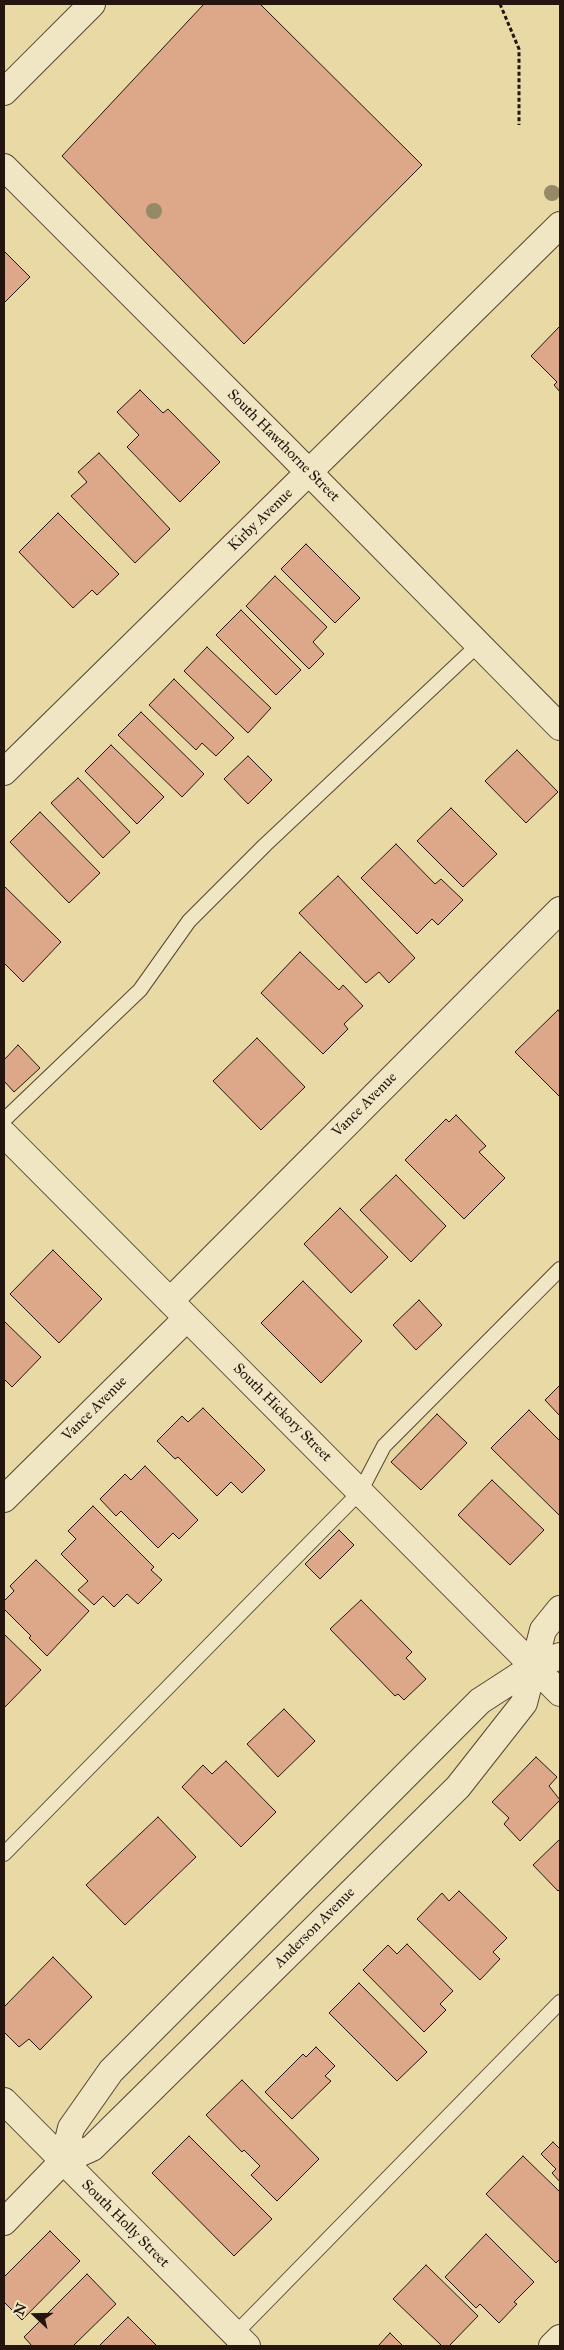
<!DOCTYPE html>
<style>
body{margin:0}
#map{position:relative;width:564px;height:2350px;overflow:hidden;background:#e8d9a5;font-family:"IM FELL Great Primer",serif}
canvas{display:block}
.frame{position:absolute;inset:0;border:5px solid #24160f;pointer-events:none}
.north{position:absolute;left:10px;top:2290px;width:50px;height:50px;-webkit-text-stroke:4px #f0e6c4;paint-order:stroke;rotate:291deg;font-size:14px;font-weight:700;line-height:20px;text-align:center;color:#24160f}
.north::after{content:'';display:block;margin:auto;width:18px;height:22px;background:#24160f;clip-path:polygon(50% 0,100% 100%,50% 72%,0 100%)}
</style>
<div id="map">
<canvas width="564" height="2350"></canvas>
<div class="frame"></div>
<div class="north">N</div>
</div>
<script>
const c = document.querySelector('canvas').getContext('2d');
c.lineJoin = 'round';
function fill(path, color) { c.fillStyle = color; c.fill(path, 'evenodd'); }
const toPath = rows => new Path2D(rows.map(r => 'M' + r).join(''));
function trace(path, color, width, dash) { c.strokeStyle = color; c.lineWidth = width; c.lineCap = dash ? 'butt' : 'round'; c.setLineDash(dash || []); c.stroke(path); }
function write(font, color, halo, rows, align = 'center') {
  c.font = font + ' "IM FELL Great Primer",serif'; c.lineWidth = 5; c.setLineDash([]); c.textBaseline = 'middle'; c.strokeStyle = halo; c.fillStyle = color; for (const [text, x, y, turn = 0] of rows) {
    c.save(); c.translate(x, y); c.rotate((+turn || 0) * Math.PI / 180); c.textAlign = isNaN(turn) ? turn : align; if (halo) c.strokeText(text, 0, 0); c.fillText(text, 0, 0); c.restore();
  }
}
const building = toPath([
 [204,4,260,4,422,165,244,344,62,156,204,4],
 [4,251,30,277,5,302,4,301,4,251],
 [560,326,560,392,554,385,557,382,531,356,560,326],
 [140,390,163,413,168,409,220,462,180,502,127,447,139,435,117,412,140,390],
 [99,453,170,529,135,563,71,496,87,482,78,472,99,453],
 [58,513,119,574,97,595,92,590,73,608,19,552,58,513],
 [306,544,360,598,335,623,281,569,306,544],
 [275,576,327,627,313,642,324,654,309,669,246,606,275,576],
 [241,610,301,670,276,695,216,635,241,610],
 [207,647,271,708,248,733,184,671,207,647],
 [174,679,234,738,216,756,202,743,196,750,149,705,174,679],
 [141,712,204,774,182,797,118,735,141,712],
 [111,745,164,797,137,824,85,771,111,745],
 [517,750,558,792,526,823,485,781,517,750],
 [248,756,272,780,248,804,224,779,248,756],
 [78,778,130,832,103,858,51,803,78,778],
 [451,808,497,854,463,887,417,841,451,808],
 [40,812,100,873,69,903,10,842,40,812],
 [396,844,435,884,441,879,463,900,438,925,432,919,417,934,361,878,396,844],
 [338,876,415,958,389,983,379,972,366,983,299,913,338,876],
 [4,886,61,942,23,982,4,963,4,886],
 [300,952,339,990,343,985,363,1006,344,1024,348,1029,323,1054,261,993,300,952],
 [558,1010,560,1013,560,1097,515,1052,558,1010],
 [257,1038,305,1087,261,1130,213,1081,257,1038],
 [18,1045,40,1068,14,1092,4,1081,4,1060,18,1045],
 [456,1115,486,1146,479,1152,505,1178,464,1219,405,1160,446,1119,449,1122,456,1115],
 [396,1175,446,1226,411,1262,360,1210,396,1175],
 [340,1208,388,1257,351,1293,304,1244,340,1208],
 [53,1250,102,1299,59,1343,10,1294,53,1250],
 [303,1281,362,1341,321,1383,261,1323,303,1281],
 [419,1300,442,1325,416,1350,393,1325,419,1300],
 [4,1321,41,1357,12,1387,4,1379,4,1321],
 [560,1385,560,1416,545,1400,560,1385],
 [203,1408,265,1470,242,1493,231,1482,217,1496,178,1457,175,1459,157,1441,182,1416,188,1422,203,1408],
 [529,1410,560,1441,560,1516,491,1448,529,1410],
 [437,1414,467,1443,421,1490,391,1462,437,1414],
 [145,1466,198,1520,179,1539,173,1533,158,1548,121,1511,116,1516,100,1499,125,1474,131,1480,145,1466],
 [492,1480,544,1530,510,1565,458,1515,492,1480],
 [93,1506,154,1567,151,1570,162,1580,138,1604,127,1594,114,1607,103,1596,94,1605,78,1590,88,1581,61,1554,76,1539,68,1531,93,1506],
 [339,1530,354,1545,320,1579,305,1564,339,1530],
 [36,1560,89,1611,47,1656,29,1638,31,1636,4,1609,4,1601,14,1591,10,1586,36,1560],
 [361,1600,412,1652,406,1658,426,1679,404,1700,398,1694,395,1696,330,1629,361,1600],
 [4,1634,41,1670,4,1708,4,1634],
 [284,1709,315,1741,278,1777,247,1744,284,1709],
 [536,1757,557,1777,549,1786,560,1800,520,1841,504,1824,509,1818,492,1802,536,1757],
 [226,1761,276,1812,241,1847,182,1787,203,1765,212,1774,226,1761],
 [158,1817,196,1857,125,1925,86,1885,158,1817],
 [560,1839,560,1889,558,1891,533,1865,560,1839],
 [459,1891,507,1938,493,1952,500,1959,480,1980,417,1919,442,1893,449,1901,459,1891],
 [407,1944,453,1991,440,2004,446,2010,424,2032,363,1970,388,1945,397,1954,407,1944],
 [53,1957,92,1997,40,2050,29,2039,19,2047,4,2032,4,2007,53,1957],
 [359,1983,427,2052,397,2081,329,2013,359,1983],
 [316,2047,335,2066,325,2076,331,2081,292,2119,265,2092,303,2054,306,2057,316,2047],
 [242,2080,319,2159,277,2201,251,2175,260,2166,244,2150,242,2152,206,2115,242,2080],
 [189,2136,272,2219,234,2256,152,2173,189,2136],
 [553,2142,560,2149,560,2182,552,2173,556,2169,541,2154,553,2142],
 [523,2156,560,2192,560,2259,556,2263,486,2194,523,2156],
 [50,2231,80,2261,22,2320,4,2302,4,2277,50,2231],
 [486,2234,534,2282,514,2302,517,2304,499,2323,480,2304,476,2308,445,2277,486,2234],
 [426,2265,478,2316,449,2346,442,2346,393,2299,426,2265],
 [87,2274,116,2304,73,2346,32,2346,24,2337,87,2274],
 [128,2317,157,2346,99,2346,128,2317],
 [390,2333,403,2346,378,2346,390,2333]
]);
const path = toPath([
 [500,4,519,49,519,125]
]);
const service = toPath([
 [4,1120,140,990,189,921,265,845,479,644],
 [4,1854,360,1492,384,1446,560,1269],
 [235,2334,560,2002]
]);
const minor = toPath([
 [4,92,92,4],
 [4,167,286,449,560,727],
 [4,772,560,225],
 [4,1134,560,1693],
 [170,1301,560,910],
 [4,1499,187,1318],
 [4,2101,247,2346],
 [63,2161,71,2128,111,2071,480,1701,534,1666,560,1656],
 [4,2222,63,2161,92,2148,458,1787,524,1703,543,1630,560,1609],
 [552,2346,560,2338]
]);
const trees = [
 [552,193],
 [154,211]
];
const streetNames = [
 ["South Hawthorne Street",283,446,45],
 ["Kirby Avenue",261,520,-44],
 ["Vance Avenue",365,1105,-45],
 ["Vance Avenue",95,1409,-45],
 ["South Hickory Street",282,1413,45],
 ["Anderson Avenue",315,1928,-45],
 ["South Holly Street",125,2224,45]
];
fill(building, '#dda789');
trace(building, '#24160f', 1);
trace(service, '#554734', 16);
trace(minor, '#554734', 28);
trace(path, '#24160f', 3, [4, 2.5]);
trace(service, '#f0e6c4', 14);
trace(minor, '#f0e6c4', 26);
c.fillStyle = '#948a66';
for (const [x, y] of trees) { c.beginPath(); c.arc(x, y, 8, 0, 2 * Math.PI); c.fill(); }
write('15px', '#24160f', '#f0e6c4', streetNames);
</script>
